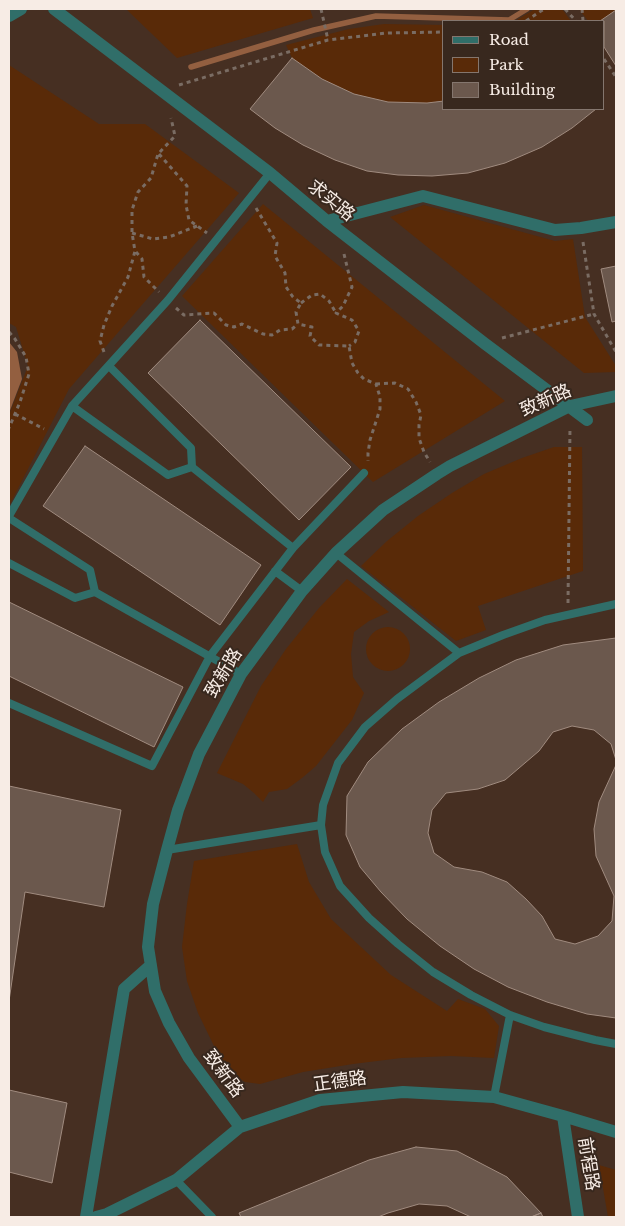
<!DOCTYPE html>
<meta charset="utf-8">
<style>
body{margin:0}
#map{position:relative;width:625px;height:1226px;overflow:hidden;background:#38281e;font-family:"Libre Baskerville",serif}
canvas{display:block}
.frame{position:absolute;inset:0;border:10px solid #f7ece5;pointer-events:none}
.legend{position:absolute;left:442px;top:20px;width:162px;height:90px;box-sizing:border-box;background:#38281e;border:1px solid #84766e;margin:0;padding:6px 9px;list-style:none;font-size:15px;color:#f7ece5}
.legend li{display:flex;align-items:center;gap:10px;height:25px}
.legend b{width:25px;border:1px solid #84766e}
</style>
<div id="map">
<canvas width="625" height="1226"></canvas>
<div class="frame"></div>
<ul class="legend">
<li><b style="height:6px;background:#306e69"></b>Road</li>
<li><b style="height:14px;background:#592a08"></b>Park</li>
<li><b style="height:14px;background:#6b584d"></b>Building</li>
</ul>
</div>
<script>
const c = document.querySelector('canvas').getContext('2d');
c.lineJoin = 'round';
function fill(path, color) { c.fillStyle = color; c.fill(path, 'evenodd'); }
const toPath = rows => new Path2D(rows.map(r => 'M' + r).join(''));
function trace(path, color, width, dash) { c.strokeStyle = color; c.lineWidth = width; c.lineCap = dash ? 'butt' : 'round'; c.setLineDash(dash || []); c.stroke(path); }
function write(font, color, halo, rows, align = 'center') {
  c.font = font + ' "Libre Baskerville","Noto Sans SC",serif'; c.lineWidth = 4; c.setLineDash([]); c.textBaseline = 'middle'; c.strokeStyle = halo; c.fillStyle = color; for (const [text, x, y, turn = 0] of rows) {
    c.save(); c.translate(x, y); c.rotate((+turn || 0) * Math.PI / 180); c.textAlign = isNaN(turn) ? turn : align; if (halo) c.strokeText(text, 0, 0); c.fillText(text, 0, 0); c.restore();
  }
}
const built = toPath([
 [9,9,616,9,616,1217,9,1217],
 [444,21,604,21,604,109,444,109]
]);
const green = toPath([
 [126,9,310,9,313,18,177,58],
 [535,9,562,9,571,21,515,21],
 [579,9,616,9,616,10,600,21,588,21],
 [384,24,444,25,444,101,427,103,388,102,354,94,322,79,292,58,286,45,349,29],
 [9,65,99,124,145,124,239,193,69,389,9,506,9,415,28,366,16,327,9,323],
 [263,204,505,401,373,482,182,296],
 [424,205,555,241,573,239,585,317,616,366,616,372,584,373,390,217],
 [554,447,582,447,583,571,478,606,486,630,456,641,361,566,387,541,418,516,452,493,484,474,522,458],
 [347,579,389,612,369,621,354,632,351,654,353,677,364,693,352,720,316,766,302,778,287,789,269,792,263,802,254,793,243,784,217,773,261,686,286,649,319,608],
 '366 649a22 22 0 1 1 44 0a22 22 0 1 1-44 0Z',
 [297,844,309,882,331,919,391,975,447,1011,458,999,485,1009,499,1026,494,1058,451,1056,401,1058,353,1064,303,1072,260,1084,245,1082,231,1073,214,1046,198,1013,187,981,182,947,187,904,194,861],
 [599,1165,616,1170,616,1217,608,1217]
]);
const water = toPath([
 [9,342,17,352,22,379,9,413]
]);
const stream = toPath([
 [191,67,314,30,376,16,509,20,527,9]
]);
const building = toPath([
 [616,10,616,66,604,47,604,21,600,21,616,10],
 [292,58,322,79,354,94,388,102,427,103,444,101,444,109,596,109,572,128,542,147,505,163,468,173,432,176,398,175,367,171,335,160,303,145,275,128,250,109,292,58],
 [616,266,616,321,612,322,601,269,616,266],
 [200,320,351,467,299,520,148,373,200,320],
 [85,446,261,565,220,625,43,506,85,446],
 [9,602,183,687,154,747,9,676,9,602],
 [616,638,616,760,611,744,594,730,572,726,553,732,539,751,505,780,478,789,446,793,432,810,428,833,434,853,454,867,482,872,507,882,526,899,542,916,555,939,575,944,598,936,612,921,614,896,596,856,594,829,599,802,616,765,616,1018,587,1014,547,1002,508,987,474,969,440,946,407,919,381,892,360,867,346,835,347,796,368,762,402,729,439,702,479,678,516,660,563,645,616,638],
 [9,786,121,810,104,907,25,892,9,1001,9,786],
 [9,1090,67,1103,52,1183,9,1172,9,1090],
 [416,1147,457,1151,507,1177,541,1213,531,1217,471,1217,447,1206,419,1204,388,1213,378,1217,241,1217,239,1213,369,1160,416,1147],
 [541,1213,543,1217,531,1217,541,1213]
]);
const path = toPath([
 [321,9,328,40],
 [565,9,576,21],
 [582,9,583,21],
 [526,21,544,9],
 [604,59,616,77],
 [179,85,328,40,387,33,444,32],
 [159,154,187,186,186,205,189,220,207,233],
 [256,208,277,243,275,256,285,273,286,287,293,297,301,303,296,312,298,324,312,327,310,336,319,345,349,346,352,363,358,373,364,379,376,384,380,397,380,409,370,440,368,453,368,461],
 [132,233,153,239,169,237,197,226],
 [583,242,594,314,616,352],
 [136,252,142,259,144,277,159,292],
 [344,254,352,287,343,306,336,313,352,320,359,331,355,342,349,346],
 [301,303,312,295,320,294,329,301,336,313],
 [176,308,184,315,214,313,226,325,234,327,242,324,263,334,272,335,280,330,292,329,298,324],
 [9,332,15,339,26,357,29,374,20,402,9,428],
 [502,338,594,314],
 [104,352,100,341,104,325,112,306,128,277,135,251,132,233,132,210,138,192,151,178,158,154,175,136,171,118],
 [376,384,395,383,408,389,416,402,421,415,419,425,419,438,424,452,430,462],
 [15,414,44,429],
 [568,603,570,427]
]);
const service = toPath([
 [109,366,191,448,192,467,293,548],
 [72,406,168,475,192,467],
 [9,516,72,406,168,300,270,173],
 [9,518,90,570,95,592],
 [336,553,459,653],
 [9,563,75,598,95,592,241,674],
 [275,571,302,591],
 [616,604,545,620,503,635,459,653,432,673,397,699,365,727,338,763,323,805,321,825,325,852,340,886,369,918,398,944,433,972,471,995,510,1015,544,1027,595,1040,616,1044],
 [9,703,152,766,210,656,293,548,364,473],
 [167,850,321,825],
 [494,1097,510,1015],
 [176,1180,212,1217]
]);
const minor = toPath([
 [54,9,270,173,327,221,484,343,587,420],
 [9,16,21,9],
 [327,221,423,196,555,230,581,228,616,222],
 [563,1116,578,1217],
 [240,1127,189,1058,169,1023,155,991,148,947,153,904,167,850,178,810,199,754,241,674,302,591,336,553,383,510,437,474,450,466,570,406,616,396],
 [86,1217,124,989,151,965],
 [96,1217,107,1214,176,1180,240,1127,320,1100,403,1092,494,1097,563,1116,616,1132]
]);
const streetNames = [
 ["求实路",331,201,39],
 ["致新路",546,401,-24],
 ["致新路",224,673,-59],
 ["致新路",223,1074,53],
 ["正德路",340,1082,-8],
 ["前程路",588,1164,81]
];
fill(built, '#462f22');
fill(green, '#592a08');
fill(water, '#935f40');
trace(stream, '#935f40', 5.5);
fill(building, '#6b584d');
trace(building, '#a08b7f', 1);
trace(path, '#7a6c63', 3, [4, 4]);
trace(service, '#306e69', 8);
trace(minor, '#306e69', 12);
write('18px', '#f7ece5', '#38281e', streetNames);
</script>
